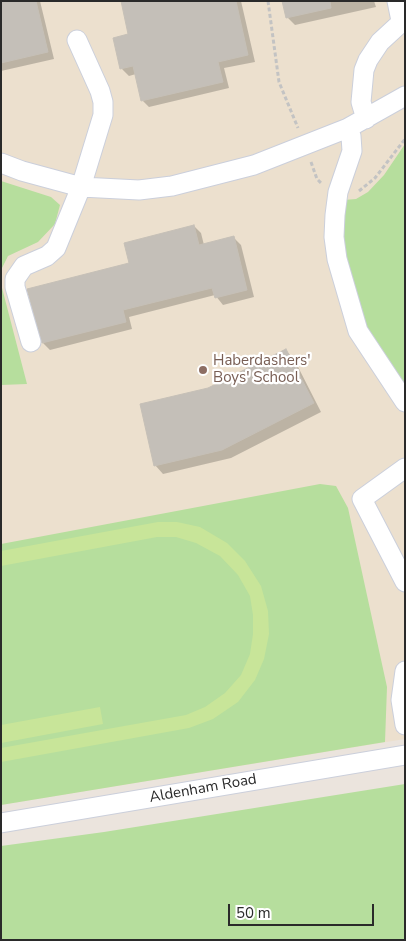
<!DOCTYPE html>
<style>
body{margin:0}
#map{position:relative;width:406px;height:941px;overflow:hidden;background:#ebe4dd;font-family:"Nunito Sans",sans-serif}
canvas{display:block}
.frame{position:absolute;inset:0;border:2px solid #2a2a2a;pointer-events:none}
.scale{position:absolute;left:228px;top:904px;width:146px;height:22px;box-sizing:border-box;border:2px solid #2a2a2a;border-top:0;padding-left:6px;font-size:15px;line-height:18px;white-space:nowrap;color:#2a2a2a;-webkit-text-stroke:4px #fff;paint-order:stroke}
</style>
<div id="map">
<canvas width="406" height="941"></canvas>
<div class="frame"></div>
<div class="scale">50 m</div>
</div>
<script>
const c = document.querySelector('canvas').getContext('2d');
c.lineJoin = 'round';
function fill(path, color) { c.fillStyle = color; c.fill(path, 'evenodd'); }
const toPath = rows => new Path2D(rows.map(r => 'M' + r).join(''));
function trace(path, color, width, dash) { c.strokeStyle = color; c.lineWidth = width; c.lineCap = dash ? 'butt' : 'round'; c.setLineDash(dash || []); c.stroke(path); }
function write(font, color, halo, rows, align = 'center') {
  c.font = font + ' "Nunito Sans",sans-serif'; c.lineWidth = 4.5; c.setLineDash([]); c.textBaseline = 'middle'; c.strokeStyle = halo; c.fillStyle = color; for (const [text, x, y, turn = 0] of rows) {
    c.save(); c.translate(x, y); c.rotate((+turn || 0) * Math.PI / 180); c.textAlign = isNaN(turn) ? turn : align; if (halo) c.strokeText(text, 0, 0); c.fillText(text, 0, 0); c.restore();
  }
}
const education = toPath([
 [1,1,405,1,405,739,1,805]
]);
const green = toPath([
 [405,144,405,391,359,314,347,274,342,235,344,200,356,199,368,192,384,175],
 [1,181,51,197,60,205,55,224,38,242,8,256,1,270],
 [1,284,27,384,1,385],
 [320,484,336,486,348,508,387,687,385,742,1,805,1,544],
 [405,784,405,940,1,940,1,846,104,832]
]);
const pitch = toPath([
 [158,522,177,522,200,527,227,543,245,561,261,586,268,611,269,634,264,659,255,680,238,702,213,719,189,728,1,762,1,748,186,715,205,707,225,693,241,675,250,654,253,634,253,615,250,596,238,575,220,556,196,543,176,537,157,537,1,566,1,551],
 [100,707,103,724,1,743,1,725]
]);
const shadow = toPath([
 [1,1,40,1,54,59,1,71],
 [122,1,241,1,255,62,224,68,229,88,149,107,142,100,136,74,129,76,122,69,130,35],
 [284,1,374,1,376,7,295,25,287,17],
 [194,226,201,233,204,245,234,238,241,245,254,297,223,305,215,295,129,317,132,329,50,350,43,343,131,264],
 [286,351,294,359,321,412,231,458,163,474,155,465,209,390]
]);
const building = toPath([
 [1,1,36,1,48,52,1,63,1,1],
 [121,1,236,1,248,55,218,62,223,82,141,101,133,66,120,69,113,38,128,34,121,1],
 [282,1,330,1,331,8,286,18,282,1],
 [194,225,199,245,234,236,247,290,215,298,212,288,123,310,126,322,42,343,27,289,129,263,124,243,194,225],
 [286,349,314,403,222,450,154,466,140,404,208,388,286,349]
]);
const path = toPath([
 [268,1,279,82,298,128],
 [311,162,317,179,321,183],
 [359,191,375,178,405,139]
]);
const minor = toPath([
 [397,1,401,21],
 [366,119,361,102,364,70,368,60,380,42,405,19],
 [348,128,351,136,352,151,338,192,335,215,334,237,337,259,358,331,405,402],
 [1,163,22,171,81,187,139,190,172,186,254,165,348,128,405,96],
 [31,342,15,287,15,279,24,266,47,256,56,248,81,187,103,115,103,102,100,91,77,40],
 [405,468,362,499,405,582],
 [405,671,401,700,405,725],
 [1,823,405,755]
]);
const markers = [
 [203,370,5,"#8d6e63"]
];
const educationNames = [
 ["Haberdashers'",213,361],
 ["Boys' School",213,378]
];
const streetNames = [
 ["Aldenham Road",203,789,-10]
];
fill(education, '#ece0ce');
fill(green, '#b6de9d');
fill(pitch, '#c8e599');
fill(shadow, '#0003');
fill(building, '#c4bfb8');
trace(building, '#c6c0b7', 1);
trace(minor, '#cbcfdb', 21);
trace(path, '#c3c3c3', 3, [4, 2.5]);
trace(minor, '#fff', 19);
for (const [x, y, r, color] of markers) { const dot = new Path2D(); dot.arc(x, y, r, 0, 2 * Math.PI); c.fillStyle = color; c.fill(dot); trace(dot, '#fff', 2); }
write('15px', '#785e54', '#fff', educationNames, 'left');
write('15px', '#2a2a2a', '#fff', streetNames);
</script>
